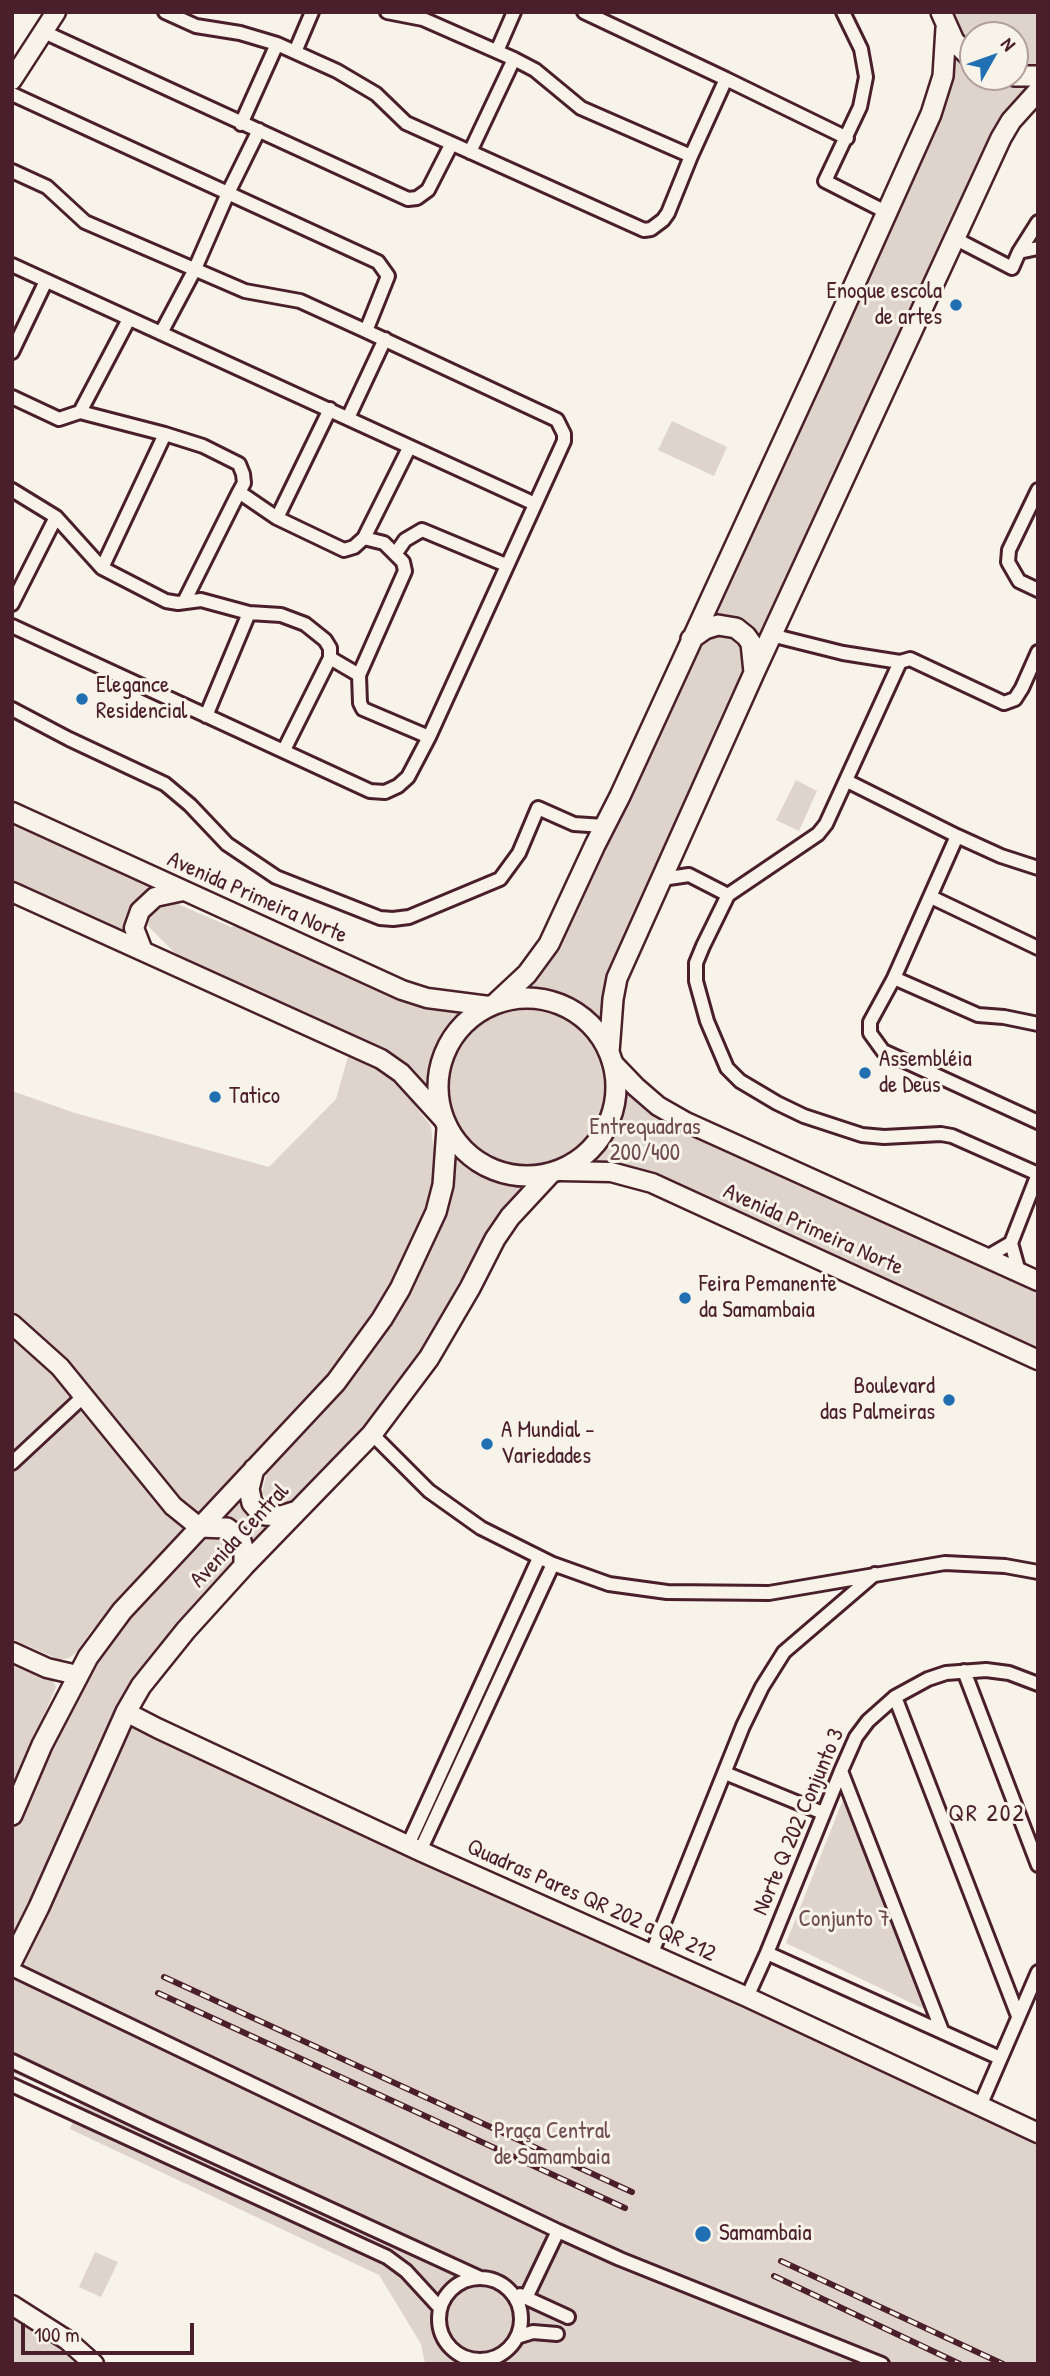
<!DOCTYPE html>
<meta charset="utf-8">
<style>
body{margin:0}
#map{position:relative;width:1050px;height:2376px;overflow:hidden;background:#f7f3e8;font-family:"Patrick Hand",sans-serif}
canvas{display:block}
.frame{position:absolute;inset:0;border:14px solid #4a1f2b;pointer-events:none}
.north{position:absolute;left:959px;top:21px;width:70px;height:70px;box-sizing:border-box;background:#f7f3e8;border:2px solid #b29e9c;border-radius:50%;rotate:50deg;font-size:19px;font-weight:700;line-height:28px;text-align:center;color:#4a1f2b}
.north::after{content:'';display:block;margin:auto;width:24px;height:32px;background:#1f6fb2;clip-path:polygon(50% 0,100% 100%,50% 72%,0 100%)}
.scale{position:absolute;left:21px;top:2323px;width:173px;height:32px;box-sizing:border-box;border:4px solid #4a1f2b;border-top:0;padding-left:9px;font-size:21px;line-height:24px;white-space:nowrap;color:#4a1f2b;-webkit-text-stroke:5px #f7f3e8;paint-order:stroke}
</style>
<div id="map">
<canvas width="1050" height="2376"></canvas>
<div class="frame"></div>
<div class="north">N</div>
<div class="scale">100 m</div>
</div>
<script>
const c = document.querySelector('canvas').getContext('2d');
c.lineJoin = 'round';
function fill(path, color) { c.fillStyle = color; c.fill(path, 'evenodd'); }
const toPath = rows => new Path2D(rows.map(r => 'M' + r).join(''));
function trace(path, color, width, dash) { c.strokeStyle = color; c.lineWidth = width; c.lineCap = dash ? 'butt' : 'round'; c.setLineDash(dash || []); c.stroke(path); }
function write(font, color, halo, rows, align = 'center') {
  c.font = font + ' "Patrick Hand",sans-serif'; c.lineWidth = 6; c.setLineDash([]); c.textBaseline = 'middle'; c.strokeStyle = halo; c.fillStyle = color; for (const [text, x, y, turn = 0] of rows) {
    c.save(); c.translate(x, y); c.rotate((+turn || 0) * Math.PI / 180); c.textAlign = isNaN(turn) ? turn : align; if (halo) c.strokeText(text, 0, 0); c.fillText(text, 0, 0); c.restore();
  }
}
const green = toPath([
 [952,12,1038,12,1038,65,1029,67,1015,65,1015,35,973,35,973,44,961,32],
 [948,46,973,67,973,77,992,77,1009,84,1035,86,758,652,753,638,706,626,896,215],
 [672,421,727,447,714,476,658,450],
 [716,633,733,634,745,644,746,670,605,1029,598,1019,584,1008,561,995,520,988,559,951,701,644],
 [796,780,817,791,799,831,776,820],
 [12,820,157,886,133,906,128,934,12,881],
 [173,902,231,927,241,925,423,1007,465,1008,440,1040,429,1068,429,1090,399,1058,177,955,148,926,150,912,158,904],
 '448 1087a78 78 0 1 1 156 0a78 78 0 1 1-156 0Z',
 [349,1053,390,1074,431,1126,437,1179,417,1237,377,1316,327,1381,91,1631,76,1653,69,1658,60,1660,12,1639,12,1091,75,1113,269,1167,336,1099],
 [623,1081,1038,1289,1038,1355,653,1178,583,1168,611,1139,622,1110],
 [451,1154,471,1170,506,1186,530,1185,446,1326,368,1427,334,1463,325,1465,287,1507,274,1505,262,1493,267,1472,295,1443,295,1437,338,1392,388,1327,434,1243,452,1182],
 [242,1490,278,1521,249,1551,214,1519],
 [213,1532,234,1538,238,1556,200,1597,198,1607,171,1636,12,1955,12,1833,83,1679,142,1599,166,1575,173,1574],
 [12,1656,51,1677,56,1687,12,1790],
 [129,1721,1038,2141,1038,2364,425,2364,421,2344,379,2275,70,2129,81,2100,12,2073,12,1977],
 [846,1792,924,2009,786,1943],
 [95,2252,118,2262,101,2297,79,2287],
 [12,2310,88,2364,12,2364]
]);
const street = toPath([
 [165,12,196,26,240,33,277,44,337,71,376,94,406,123,644,230,651,229,663,220,668,213,691,156,726,79,584,12],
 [387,12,423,19,514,59],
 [843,12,861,49,866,77,860,107,825,181,886,212],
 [44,32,408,199,417,198,428,190,451,145],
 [497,51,514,12],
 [295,52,312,12],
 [726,79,847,138],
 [12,94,378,262,388,276,366,331,557,420,564,434,564,441,429,737,408,777,398,786,385,792,370,791,12,626],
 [241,124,277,44],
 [470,152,514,59,535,70,581,108,691,156],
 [12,171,47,187,85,222,245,291,300,301,366,331],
 [954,238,1012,268,1019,252,1038,222],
 [1019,252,1038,248],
 [12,265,535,504],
 [161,333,194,271,228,193,259,130],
 [12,352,46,281],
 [12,397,59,419,80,412,129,319],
 [80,412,165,434,102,568],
 [348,418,385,339],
 [165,434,203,446,239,464,243,474,244,483,239,492,277,518,344,550,354,547,364,538,409,448],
 [12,490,56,517,102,568,166,601,178,603,201,600,249,613,281,615,305,624,325,640,330,648,330,658,359,675,360,703,363,709,429,737],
 [1038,490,1009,550,1008,562,1019,581,1038,590],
 [277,518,330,409],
 [396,553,405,540,422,530,506,565],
 [184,602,239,492],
 [12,604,56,517],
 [771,635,843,653,900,662],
 [1038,652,1022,688,1015,699,1004,703,910,659,900,662,826,824,818,834,728,895,703,946,696,963,696,981,707,1021,727,1068,740,1081,777,1103,804,1116,862,1135,884,1137,941,1134,952,1136,1038,1174],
 [359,675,405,571,403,562,384,543,364,538],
 [12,709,69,739,165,784,190,805,227,844,276,877,380,918,393,919,409,917,500,879,519,853,538,808,574,824,604,826],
 [206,716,249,613],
 [284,750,330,658],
 [847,781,957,836],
 [1038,868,1001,856,957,836,894,978,870,1022,870,1033,883,1051,1038,1122],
 [662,879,689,875,728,895],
 [931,897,1038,948],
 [894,978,978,1015,1004,1017,1038,1024],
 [987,1257,1011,1243],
 [1019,1272,1011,1243,1038,1174],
 [372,1434,429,1491,481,1528,553,1564,609,1584,667,1592,769,1593,945,1563,1005,1566,1038,1572],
 [12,1463,85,1395],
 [964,1671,1038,1865],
 [895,1697,1018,2016],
 [841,1771,942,2031],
 [725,1773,823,1813],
 [408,1845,539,1558],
 [420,1851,553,1564],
 [767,1953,1000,2058],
 [651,1955,743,1726,762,1687,784,1652,875,1574],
 [12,1969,558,2231,620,2259,882,2364],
 [747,1997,767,1953,841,1771,856,1737,868,1721,895,1697,928,1679,946,1673,986,1670,1009,1673,1038,1684],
 [12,2061,151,2127,480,2278],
 [12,2085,387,2257,406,2271,440,2308],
 [980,2106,1038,1972],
 '439 2319a41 41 0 1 1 82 0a41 41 0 1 1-82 0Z',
 [520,2295,568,2317],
 [526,2298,558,2231],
 [517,2337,533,2332,557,2334]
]);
const secondary = toPath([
 [12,80,56,12],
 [12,812,402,990,427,998,489,1006],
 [12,892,381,1059,401,1073,442,1118],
 [143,951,134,928,140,911,155,897,183,891],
 [612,1062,636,1087,658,1106,686,1122,1038,1281],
 [561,1171,611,1172,652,1183,1038,1360],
 [12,1324,60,1367,173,1506,199,1527],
 [12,1652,47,1668,77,1675],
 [126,1712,157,1728,420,1851,747,1997,1038,2133],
 [12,2305,67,2340,94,2364]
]);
const primary = toPath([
 [941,12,954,41,973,60],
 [1015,76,1038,76],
 [691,639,705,629,718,625,736,628,746,636,751,643,754,672],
 '438 1087a89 89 0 1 1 178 0a89 89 0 1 1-178 0Z',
 [497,1002,527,974,549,944,595,845,620,796,817,368,931,114,943,76,946,28],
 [609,1052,613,999,617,978,754,673,1001,138,1011,121,1038,91],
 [254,1469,249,1489,252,1503,258,1510,265,1515,281,1516,297,1511],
 [199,1527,227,1528,240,1538,244,1551,244,1566],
 [12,1815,42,1745,88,1657,122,1611,336,1382,382,1319,400,1289,436,1212,443,1185,447,1128],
 [12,1961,39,1907,126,1712,141,1686,186,1630,244,1566,372,1434,429,1358,470,1288,495,1239,510,1217,549,1175]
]);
const rail = toPath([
 [164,1977,632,2192],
 [158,1993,625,2208],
 [781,2261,1003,2364],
 [774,2276,960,2364]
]);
const markers = [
 [956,305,7,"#1f6fb2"],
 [82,699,7,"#1f6fb2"],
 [865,1073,7,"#1f6fb2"],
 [215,1097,7,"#1f6fb2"],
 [685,1298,7,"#1f6fb2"],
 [949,1400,7,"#1f6fb2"],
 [487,1444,7,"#1f6fb2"],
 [703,2234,9,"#1f6fb2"]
];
const poiNames = [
 ["Enoque escola",942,292,"right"],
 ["de artes",942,318,"right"],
 ["Elegance",96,686],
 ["Residencial",96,712],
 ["Assembléia",879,1060],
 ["de Deus",879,1086],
 ["Tatico",229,1097],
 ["Feira Pemanente",699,1285],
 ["da Samambaia",699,1311],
 ["Boulevard",935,1387,"right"],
 ["das Palmeiras",935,1413,"right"],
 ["A Mundial -",501,1431],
 ["Variedades",501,1457],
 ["Samambaia",719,2234]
];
const streetNames = [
 ["Avenida Primeira Norte",257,898,24],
 ["Avenida Primeira Norte",813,1230,24],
 ["Avenida Central",240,1536,-47],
 ["Norte Q 202 Conjunto 3",799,1822,-67],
 ["Quadras Pares QR 202 a QR 212",591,1901,24]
];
const parkNames = [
 ["Entrequadras",645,1128],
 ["200/400",645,1154],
 ["Conjunto 7",844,1920],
 ["Praça Central",552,2132],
 ["de Samambaia",552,2158]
];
const neighbourhoodNames = [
 ["QR 202",987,1815]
];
fill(green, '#ded4cc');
trace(street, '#4a1f2b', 18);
trace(secondary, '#4a1f2b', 23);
trace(primary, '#4a1f2b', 24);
trace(street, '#f7f3e8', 12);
trace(secondary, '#f7f3e8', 18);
trace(primary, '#f7f3e8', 19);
trace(rail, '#4a1f2b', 6);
trace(rail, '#f7f3e8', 3.5, [10]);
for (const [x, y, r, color] of markers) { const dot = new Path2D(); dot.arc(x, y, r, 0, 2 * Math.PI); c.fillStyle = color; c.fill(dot); trace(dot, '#f7f3e8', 2.5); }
write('23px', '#4a1f2b', '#f7f3e8', poiNames, 'left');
write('23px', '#4a1f2b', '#f7f3e8', streetNames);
write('23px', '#6f4c53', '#f7f3e8', parkNames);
c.letterSpacing = '2px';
write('24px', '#4a1f2b', '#f7f3e8', neighbourhoodNames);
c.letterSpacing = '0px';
</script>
